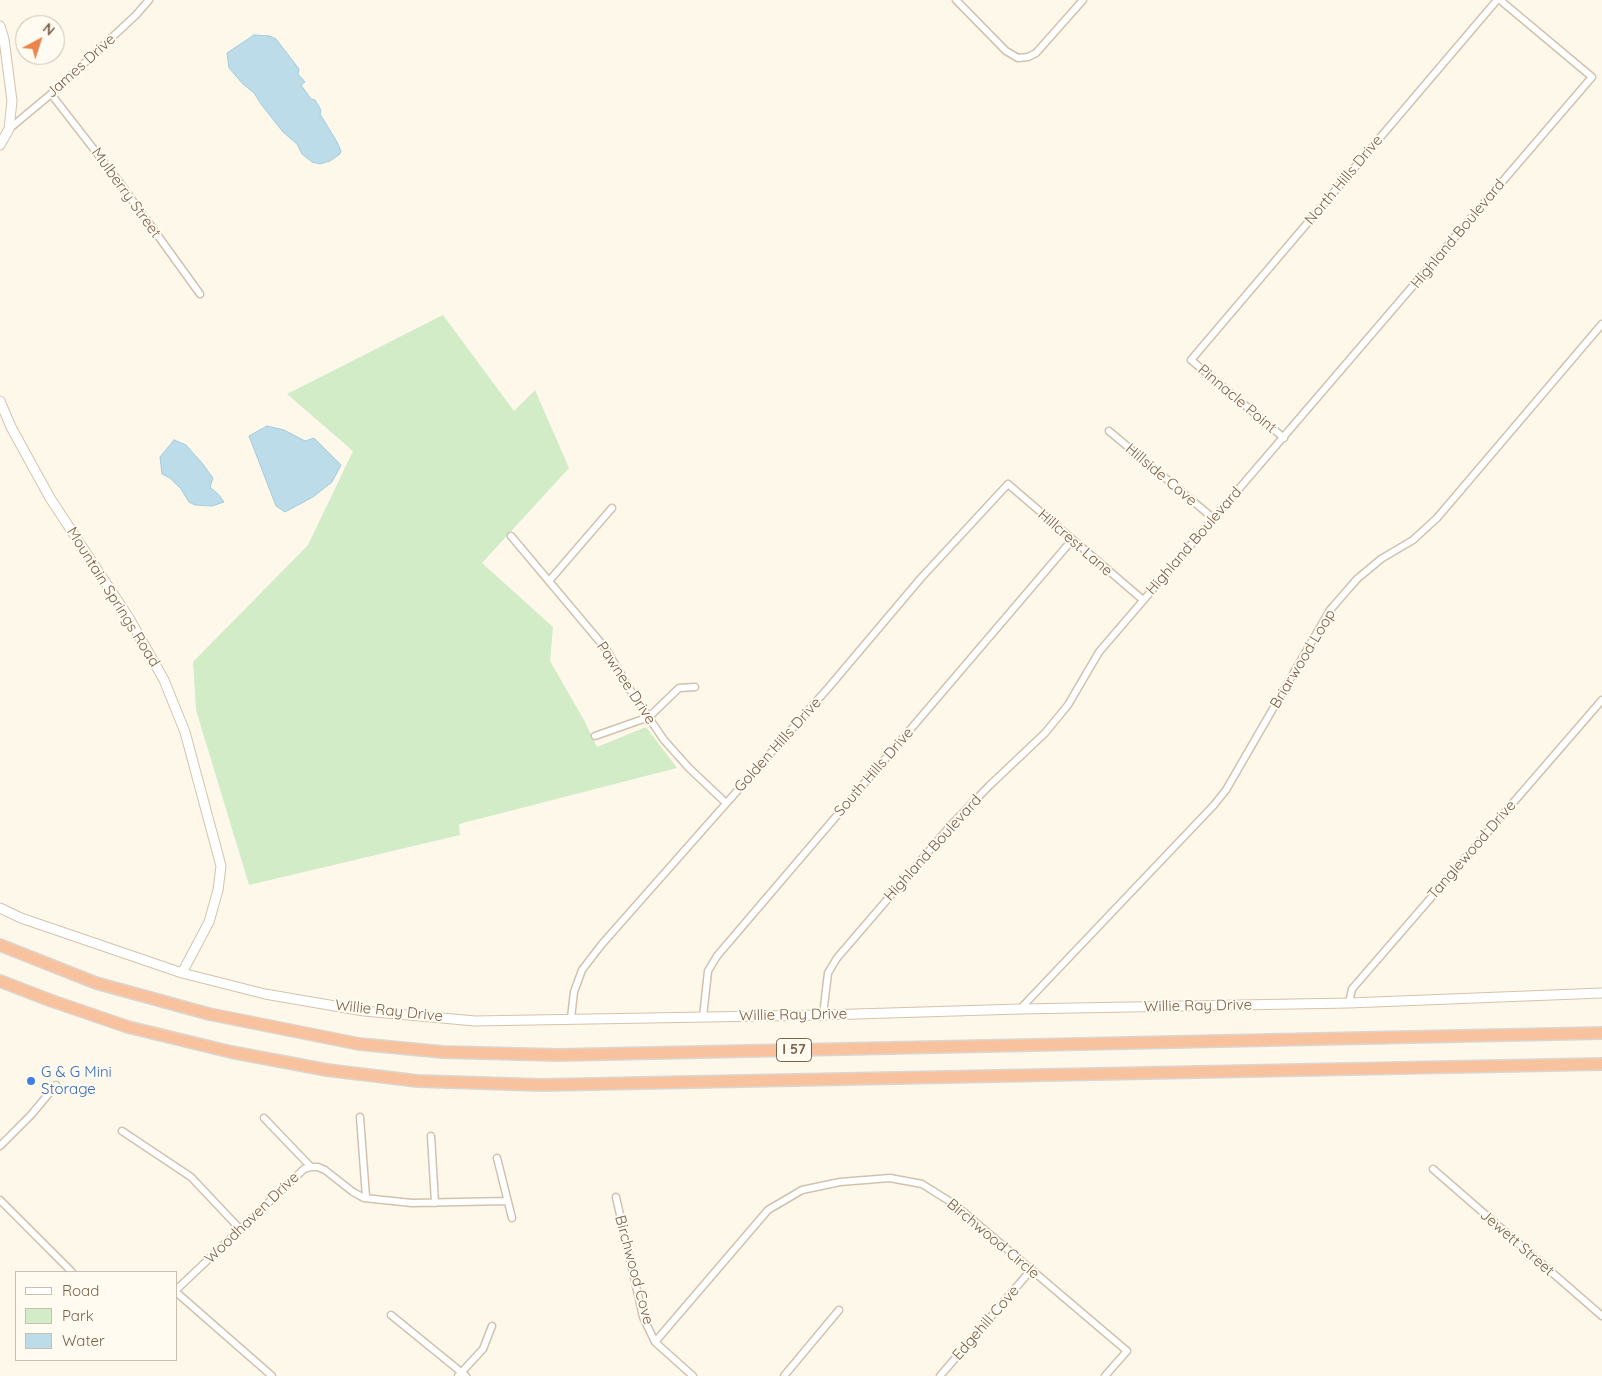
<!DOCTYPE html>
<style>
body{margin:0}
#map{position:relative;width:1602px;height:1376px;overflow:hidden;background:#fdf8ea;font-family:Quicksand,sans-serif}
canvas{display:block}
.legend{position:absolute;left:15px;top:1271px;width:162px;height:90px;box-sizing:border-box;background:#fffbf1;border:1px solid #cabeaf;margin:0;padding:6px 9px;list-style:none;font-size:15px;color:#7a624b}
.legend li{display:flex;align-items:center;gap:10px;height:25px}
.legend b{width:25px;border:1px solid #cabeaf}
.north{position:absolute;left:15px;top:15px;width:50px;height:50px;box-sizing:border-box;background:#fffbf1;border:1px solid #cabeaf;border-radius:50%;rotate:40deg;font-size:14px;font-weight:700;line-height:20px;text-align:center;color:#7a624b}
.north::after{content:'';display:block;margin:auto;width:18px;height:22px;background:#ea844c;clip-path:polygon(50% 0,100% 100%,50% 72%,0 100%)}
</style>
<div id="map">
<canvas width="1602" height="1376"></canvas>
<ul class="legend">
<li><b style="height:6px;background:#fff"></b>Road</li>
<li><b style="height:14px;background:#d1ecc7"></b>Park</li>
<li><b style="height:14px;background:#bddce9"></b>Water</li>
</ul>
<div class="north">N</div>
</div>
<script>
const c = document.querySelector('canvas').getContext('2d');
c.lineJoin = 'round';
function fill(path, color) { c.fillStyle = color; c.fill(path, 'evenodd'); }
const toPath = rows => new Path2D(rows.map(r => 'M' + r).join(''));
function trace(path, color, width, dash) { c.strokeStyle = color; c.lineWidth = width; c.lineCap = dash ? 'butt' : 'round'; c.setLineDash(dash || []); c.stroke(path); }
function write(font, color, halo, rows, align = 'center') {
  c.font = font + ' Quicksand,sans-serif'; c.lineWidth = 4; c.setLineDash([]); c.textBaseline = 'middle'; c.strokeStyle = halo; c.fillStyle = color; for (const [text, x, y, turn = 0] of rows) {
    c.save(); c.translate(x, y); c.rotate((+turn || 0) * Math.PI / 180); c.textAlign = isNaN(turn) ? turn : align; if (halo) c.strokeText(text, 0, 0); c.fillText(text, 0, 0); c.restore();
  }
}
const green = toPath([
 [443,315,514,411,535,390,569,468,482,563,553,627,550,661,584,720,597,747,646,727,677,768,459,824,460,835,249,885,196,710,193,662,308,545,353,451,287,394]
]);
const water = toPath([
 [254,35,270,36,276,39,299,69,298,74,305,82,301,85,311,99,315,100,321,110,320,114,337,142,341,151,340,154,330,161,320,164,312,162,302,154,297,144,283,132,261,104,254,93,243,84,229,68,227,53,254,35],
 [267,426,284,430,305,441,314,438,341,465,332,482,313,497,285,512,276,506,249,436,267,426],
 [174,440,186,445,202,463,213,478,210,487,219,495,224,502,212,506,195,505,189,502,181,489,170,478,162,474,160,457,174,440]
]);
const street = toPath([
 [956,0,1006,51,1018,58,1028,57,1036,53,1083,0],
 [51,94,117,179,200,294],
 [9,129,51,94,136,15,149,0],
 [1109,431,1213,518],
 [1284,438,1191,360,1497,0],
 [511,536,606,649,632,693,664,740,689,768,726,803],
 [549,581,612,508],
 [595,736,649,717,679,688,695,687],
 [1349,1003,1352,989,1602,700],
 [1020,1009,1214,805,1226,790,1330,610,1357,579,1381,559,1413,540,1437,518,1602,324],
 [823,1015,828,973,837,958,953,823,989,786,1045,733,1068,705,1099,652,1592,77,1500,0],
 [703,1017,708,971,717,956,1072,540],
 [571,1018,574,992,582,970,602,944,829,687,921,578,1008,484,1143,600],
 [360,1117,366,1197],
 [264,1118,311,1167],
 [122,1131,191,1177,241,1230],
 [431,1136,435,1203],
 [0,1146,31,1115,56,1085],
 [497,1158,512,1218],
 [1433,1169,1602,1316],
 [616,1197,643,1317,655,1342],
 [0,1200,72,1272],
 [176,1290,304,1169,311,1167,318,1167,325,1170,353,1192,364,1198,412,1203,507,1201],
 [176,1292,272,1376],
 [391,1315,466,1376],
 [458,1376,483,1349,492,1326],
 [693,1376,655,1342,768,1210,802,1190,840,1182,890,1178,922,1184,954,1204,1127,1351,1105,1376],
 [784,1376,839,1310],
 [940,1376,1031,1270]
]);
const secondary = toPath([
 [0,26,4,39,12,101,9,129,0,145],
 [0,401,11,427,50,498,129,618,164,680,185,732,221,866,218,890,209,922,182,973],
 [0,908,21,918,182,973,265,994,364,1011,475,1021,823,1015,1020,1009,1349,1003,1602,993]
]);
const highway = toPath([
 [0,945,96,983,209,1014,359,1044,443,1052,558,1055,1602,1033],
 [0,981,52,1001,128,1027,231,1052,327,1070,417,1081,542,1085,1602,1064]
]);
const markers = [
 [31,1081,5,"#3f7fe0"]
];
const shields = [
 [794,1050,35]
];
const shieldNames = [
 ["I 57",794,1050]
];
const streetNames = [
 ["James Drive",81,66,-42],
 ["North Hills Drive",1344,180,-50],
 ["Mulberry Street",126,193,54],
 ["Highland Boulevard",1458,234,-50],
 ["Pinnacle Point",1237,399,40],
 ["Hillside Cove",1161,475,40],
 ["Highland Boulevard",1194,541,-49],
 ["Hillcrest Lane",1075,543,41],
 ["Mountain Springs Road",113,597,58],
 ["Briarwood Loop",1303,659,-59],
 ["Pawnee Drive",626,683,57],
 ["Golden Hills Drive",778,745,-48],
 ["South Hills Drive",874,772,-49],
 ["Highland Boulevard",933,848,-48],
 ["Tanglewood Drive",1472,850,-49],
 ["Willie Ray Drive",1198,1006,-1],
 ["Willie Ray Drive",389,1011,6],
 ["Willie Ray Drive",793,1015,-1],
 ["Woodhaven Drive",252,1218,-44],
 ["Birchwood Circle",993,1239,40],
 ["Jewett Street",1517,1243,41],
 ["Birchwood Cove",634,1270,75],
 ["Edgehill Cove",986,1323,-49]
];
const shopNames = [
 ["G & G Mini",41,1072],
 ["Storage",41,1089]
];
fill(green, '#d1ecc7');
fill(water, '#bddce9');
trace(water, '#a2cbdb', 1);
trace(street, '#d1c2ae', 9);
trace(secondary, '#d4c3ac', 11);
trace(highway, '#dcd6d0', 14);
trace(street, '#fff', 6);
trace(secondary, '#fff', 9);
trace(highway, '#f9c29f', 11);
for (const [x, y, r, color] of markers) { const dot = new Path2D(); dot.arc(x, y, r, 0, 2 * Math.PI); c.fillStyle = color; c.fill(dot); trace(dot, '#fffbf1', 2); }
for (const [x, y, w] of shields) { const box = new Path2D(); box.roundRect(x - w / 2, y - 11.5, w, 23, 4); c.fillStyle = '#fffbf1'; c.fill(box); trace(box, '#7a624b', 1); }
write('bold 14px', '#7a624b', null, shieldNames);
write('15px', '#7a624b', '#fffbf1', streetNames);
write('15px', '#366cbe', '#fffbf1', shopNames, 'left');
</script>
